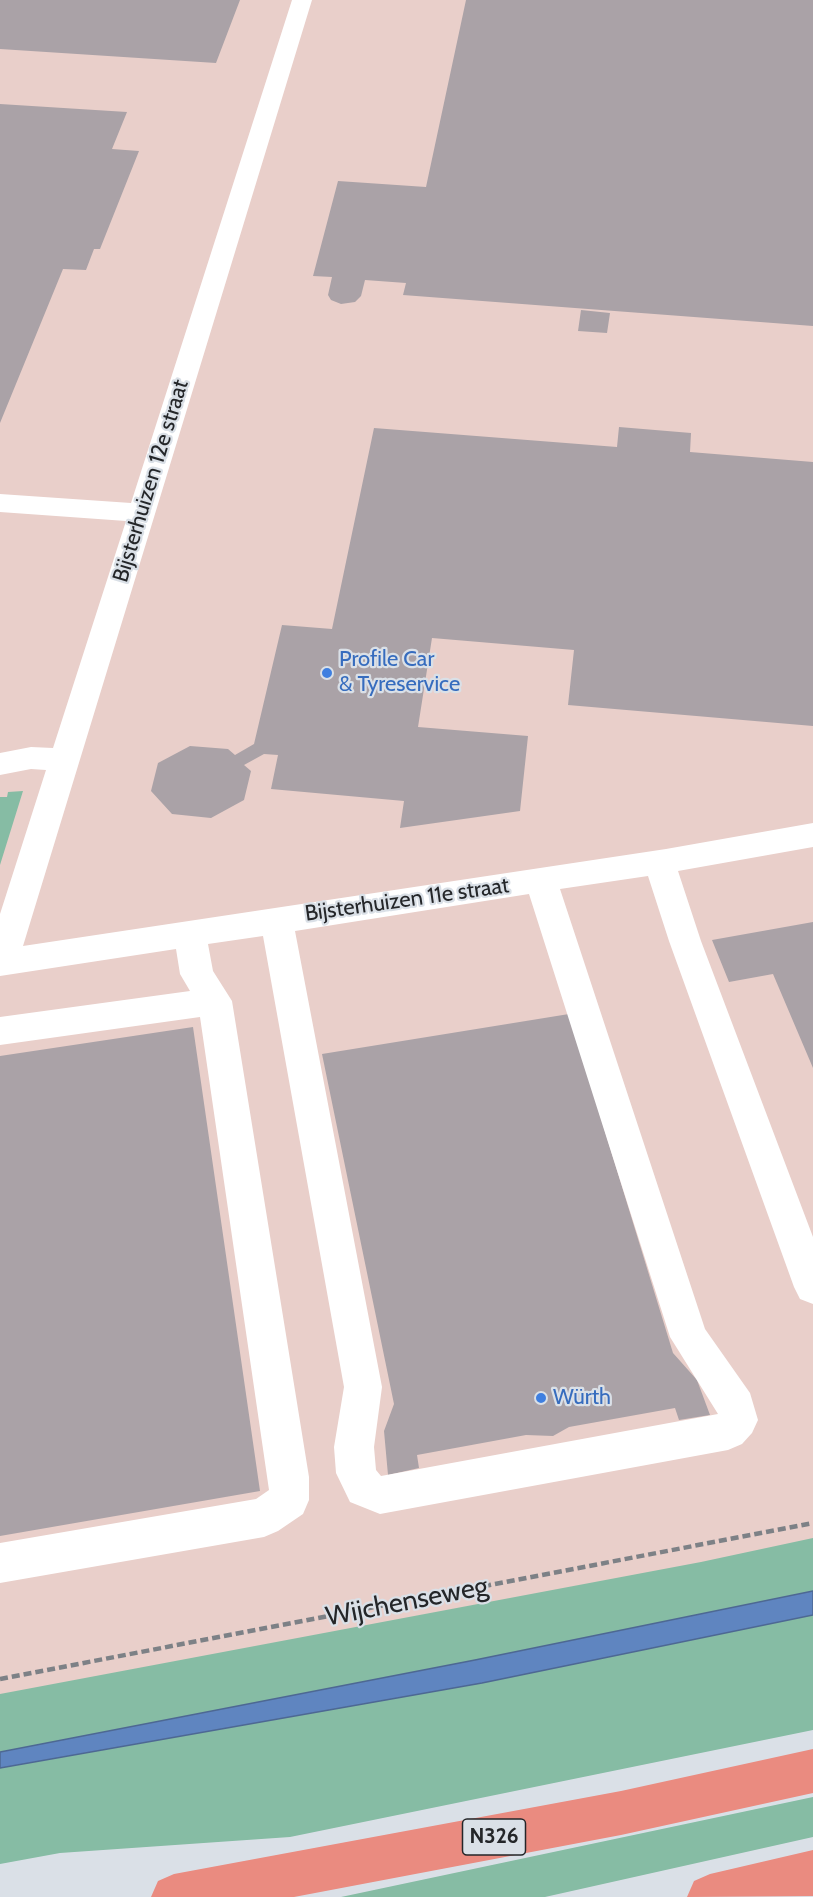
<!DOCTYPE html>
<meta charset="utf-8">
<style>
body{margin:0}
canvas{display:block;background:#dae0e7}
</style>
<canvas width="813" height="1897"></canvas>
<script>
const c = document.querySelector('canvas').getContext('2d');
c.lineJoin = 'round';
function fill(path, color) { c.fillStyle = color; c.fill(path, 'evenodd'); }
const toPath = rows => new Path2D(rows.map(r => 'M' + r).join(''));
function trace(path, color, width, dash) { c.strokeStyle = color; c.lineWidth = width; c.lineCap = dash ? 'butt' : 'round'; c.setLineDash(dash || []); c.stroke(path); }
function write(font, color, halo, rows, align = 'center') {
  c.font = font + ' Cabin,sans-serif'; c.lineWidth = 4.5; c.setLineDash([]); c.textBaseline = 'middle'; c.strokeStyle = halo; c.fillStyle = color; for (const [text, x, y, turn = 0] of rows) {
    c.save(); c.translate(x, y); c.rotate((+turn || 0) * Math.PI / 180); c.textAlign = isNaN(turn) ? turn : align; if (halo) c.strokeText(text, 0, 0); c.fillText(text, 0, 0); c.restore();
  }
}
const industrial = toPath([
 [0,0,813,0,813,1621,0,1749]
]);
const green = toPath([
 [23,791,0,865,0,797,7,797,8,792],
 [813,1538,813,1591,475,1660,0,1752,0,1694,701,1562],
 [813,1615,813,1730,290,1837,60,1853,0,1864,0,1768,482,1683],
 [813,1797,813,1837,545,1897,341,1897]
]);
const water = toPath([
 [813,1591,813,1615,482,1683,0,1768,0,1752,475,1660,813,1591]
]);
const building = toPath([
 [0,0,240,0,216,63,0,49],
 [466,0,813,0,813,326,403,295,406,283,365,280,361,296,355,302,341,304,331,300,328,295,332,277,313,276,338,181,426,187],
 [0,104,127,112,112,149,139,151,100,249,94,249,86,270,63,269,0,423],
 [581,310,610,313,607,333,578,331],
 [619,427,691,433,690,452,813,462,813,726,568,705,574,650,432,638,418,727,528,736,520,811,400,828,404,801,271,789,278,755,264,754,244,765,251,771,244,800,211,818,172,814,151,791,158,763,190,746,228,749,235,755,254,744,282,625,332,629,374,428,617,447],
 [813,922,813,1068,773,974,729,982,712,940],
 [569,1014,673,1353,697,1380,710,1415,679,1420,675,1408,569,1427,553,1436,526,1435,417,1455,419,1468,388,1475,384,1431,394,1404,322,1054],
 [193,1027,260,1491,0,1536,0,1056]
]);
const path = toPath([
 [0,1679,813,1523]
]);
const minor = toPath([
 [292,0,312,0,23,946,666,849,813,823,813,847,678,871,701,941,813,1237,813,1304,800,1299,794,1287,669,941,648,876,560,889,705,1329,750,1393,758,1420,752,1433,742,1444,728,1450,380,1514,350,1502,336,1473,334,1447,344,1387,263,936,208,944,213,971,232,1001,309,1477,309,1500,303,1514,278,1531,264,1537,0,1583,0,1543,256,1499,269,1490,200,1017,0,1045,0,1017,190,991,180,974,176,949,0,976,0,914,46,770,31,769,0,775,0,753,31,747,53,748,126,521,0,512,0,494,131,503,292,0],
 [529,894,670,1337,718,1414,381,1476,376,1470,374,1447,382,1387,295,931,529,894]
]);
const highway = toPath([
 [813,1749,813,1793,621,1835,294,1897,151,1897,158,1881,174,1874,621,1791,813,1749],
 [813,1850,813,1896,687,1897,694,1881,710,1874,813,1850]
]);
const markers = [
 [327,673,6,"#3f7fe0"],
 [541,1398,6,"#3f7fe0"]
];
const shields = [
 [494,1837,63]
];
const shieldNames = [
 ["N326",494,1837]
];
const streetNames = [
 ["Bijsterhuizen 12e straat",151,481,-73],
 ["Bijsterhuizen 11e straat",407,900,-8]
];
const shopNames = [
 ["Profile Car",339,660],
 ["& Tyreservice",339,685],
 ["Würth",553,1398]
];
const nearStreetnames = [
 ["Wijchenseweg",407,1602,-11]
];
fill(industrial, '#e9cfca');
fill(green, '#86bca4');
fill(water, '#5f85c0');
trace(water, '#4d6893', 1.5);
fill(building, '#aaa2a7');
trace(path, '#7d8186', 4.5, [8, 4]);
fill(minor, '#fff');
fill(highway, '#ea8b80');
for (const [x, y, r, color] of markers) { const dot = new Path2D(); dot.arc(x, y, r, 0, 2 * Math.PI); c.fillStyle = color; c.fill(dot); trace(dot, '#dae0e7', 2); }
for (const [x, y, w] of shields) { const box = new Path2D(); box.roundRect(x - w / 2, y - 18, w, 36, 4.5); c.fillStyle = '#dae0e7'; c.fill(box); trace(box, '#242629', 1.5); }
write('bold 21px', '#242629', null, shieldNames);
write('22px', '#242629', '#dae0e7', streetNames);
write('22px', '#366cbe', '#dae0e7', shopNames, 'left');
write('27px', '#242629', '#dae0e7', nearStreetnames);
</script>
